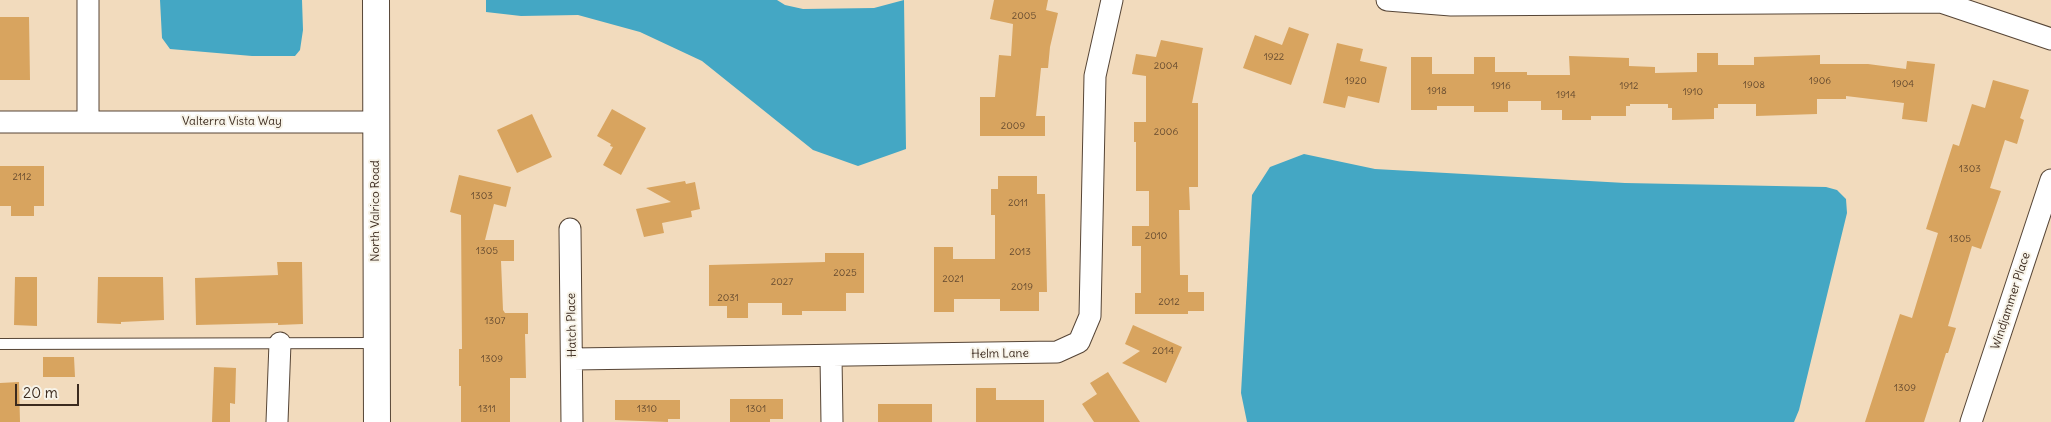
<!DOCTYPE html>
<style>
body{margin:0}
#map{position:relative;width:2051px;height:422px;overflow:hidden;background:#f2dbbd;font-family:Delius,sans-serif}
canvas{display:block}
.scale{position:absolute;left:15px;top:384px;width:64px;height:22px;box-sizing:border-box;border:2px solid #3b2a1e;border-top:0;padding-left:6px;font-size:15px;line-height:18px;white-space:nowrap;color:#3b2a1e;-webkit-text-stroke:4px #f7f3e8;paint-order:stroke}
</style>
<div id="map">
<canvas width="2051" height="422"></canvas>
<div class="scale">20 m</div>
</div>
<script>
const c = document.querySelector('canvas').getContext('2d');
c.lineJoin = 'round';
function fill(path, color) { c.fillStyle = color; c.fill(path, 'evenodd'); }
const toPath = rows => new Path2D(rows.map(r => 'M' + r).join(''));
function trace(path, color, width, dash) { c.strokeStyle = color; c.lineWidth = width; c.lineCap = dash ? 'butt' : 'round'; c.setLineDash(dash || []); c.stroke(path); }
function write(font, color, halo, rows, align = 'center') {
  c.font = font + ' Delius,sans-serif'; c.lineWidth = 4; c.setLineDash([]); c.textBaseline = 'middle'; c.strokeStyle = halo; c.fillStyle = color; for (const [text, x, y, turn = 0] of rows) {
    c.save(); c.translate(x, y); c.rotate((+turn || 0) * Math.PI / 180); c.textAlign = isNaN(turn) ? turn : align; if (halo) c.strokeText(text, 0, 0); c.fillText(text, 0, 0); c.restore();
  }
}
const water = toPath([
 [160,0,302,0,303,30,300,50,295,56,252,56,170,49,162,38],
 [486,0,777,0,785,5,803,9,874,8,904,0,906,149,858,166,813,150,702,61,640,32,578,15,521,16,486,12],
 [1304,154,1375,169,1625,183,1826,187,1837,190,1846,199,1847,213,1799,410,1794,422,1247,422,1241,393,1252,195,1270,167]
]);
const building = toPath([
 [994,0,1048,0,1046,10,1058,13,1050,47,1048,68,1041,68,1036,116,1045,116,1045,136,980,136,980,97,995,97,999,55,1011,56,1013,24,990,19],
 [0,17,29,17,30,80,0,80],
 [1289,27,1309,34,1291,85,1243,68,1255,35,1282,45],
 [1161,40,1203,48,1192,103,1198,103,1198,187,1189,187,1190,210,1179,210,1180,275,1188,275,1188,292,1204,292,1204,311,1188,311,1188,314,1135,314,1135,293,1141,293,1141,246,1132,246,1132,226,1149,226,1149,191,1136,191,1136,142,1134,142,1134,122,1146,122,1146,76,1132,74,1136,54,1156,57],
 [1337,43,1363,49,1360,61,1387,67,1379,103,1348,96,1345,108,1323,103],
 [1697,53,1718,53,1718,65,1754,65,1754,57,1820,55,1820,64,1868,64,1906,69,1907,61,1935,64,1927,122,1902,119,1904,103,1846,96,1846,99,1817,99,1817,114,1756,116,1756,104,1718,104,1718,108,1714,108,1714,119,1672,120,1672,108,1668,108,1668,104,1630,104,1630,106,1626,106,1626,116,1591,116,1591,120,1562,120,1562,110,1541,110,1541,101,1508,101,1508,112,1474,112,1474,106,1437,106,1437,110,1411,110,1411,57,1432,57,1432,74,1474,74,1474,57,1495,57,1495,72,1527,72,1527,75,1570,75,1569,56,1629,58,1629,66,1655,67,1655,73,1697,72],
 [1993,80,2029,90,2020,118,2024,120,2017,144,2005,140,1990,188,2001,191,1981,249,1972,246,1948,326,1956,328,1948,353,1946,353,1924,422,1865,422,1900,314,1912,318,1938,233,1926,229,1953,144,1959,146,1972,104,1985,108],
 [612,109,646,128,621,175,603,165,613,147,610,146,611,144,597,136],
 [532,114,552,157,517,173,497,130],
 [0,166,44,166,44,206,34,206,34,216,11,216,11,206,0,206],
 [459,175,511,187,506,207,494,204,485,240,514,240,514,261,501,261,503,310,505,313,528,313,528,334,525,334,526,378,510,378,510,422,461,422,461,386,459,386,459,349,462,349,461,215,450,212],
 [998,176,1037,176,1037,194,1045,194,1047,292,1039,292,1039,311,1000,311,1000,299,954,299,954,312,934,312,934,247,953,247,953,259,995,259,995,215,991,215,991,189,998,189],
 [685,181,686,184,695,182,700,209,691,211,692,217,662,223,664,233,644,237,636,209,671,202,646,188],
 [825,253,864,253,864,293,846,293,846,311,802,311,802,315,782,315,782,303,748,303,748,318,727,318,727,306,709,306,709,265,825,262],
 [277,262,302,262,303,324,278,325,278,323,196,325,195,278,278,275],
 [15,277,37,277,37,326,14,325],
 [98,277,163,277,164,320,121,322,121,324,97,323],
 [1133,325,1182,347,1166,383,1122,363,1140,351,1125,344],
 [43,357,74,357,75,377,43,377],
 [214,367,236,368,235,404,230,403,230,422,212,422],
 [1108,372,1140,422,1094,422,1082,404,1097,394,1090,383],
 [19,382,20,422,0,422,0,383],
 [976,388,996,388,996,400,1044,400,1044,422,976,422],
 [730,399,783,399,783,419,770,419,770,422,730,422],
 [615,400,680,400,680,419,668,419,668,422,615,420],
 [878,404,932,404,932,422,878,422]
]);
const service = toPath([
 [0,344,375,343]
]);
const minor = toPath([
 [88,0,88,122],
 [1387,0,1451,5,1941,2,2051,39],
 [0,122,376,122],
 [570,229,572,422],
 [831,357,832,422],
 [573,359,1057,352,1079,342,1090,316,1095,76,1112,0],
 [277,422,280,343],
 [1971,422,2051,180]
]);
const tertiary = toPath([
 [376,0,377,422]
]);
const numberNames = [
 ["2005",1024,16],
 ["1922",1274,57],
 ["2004",1166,66],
 ["1920",1356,81],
 ["1906",1820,81],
 ["1904",1903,84],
 ["1908",1754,85],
 ["1916",1501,86],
 ["1912",1629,86],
 ["1918",1437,91],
 ["1910",1693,92],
 ["1914",1566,95],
 ["2009",1013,126],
 ["2006",1166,132],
 ["1303",1970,169],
 ["2112",22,177],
 ["1303",482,196],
 ["2011",1018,203],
 ["2010",1156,236],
 ["1305",1960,239],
 ["1305",487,251],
 ["2013",1020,252],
 ["2025",845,273],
 ["2021",953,279],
 ["2027",782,282],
 ["2019",1022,287],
 ["2031",728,298],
 ["2012",1169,302],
 ["1307",495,321],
 ["2014",1163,351],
 ["1309",492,359],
 ["1309",1905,388],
 ["1311",487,409],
 ["1310",647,409],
 ["1301",756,409]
];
const streetNames = [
 ["Valterra Vista Way",232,122],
 ["North Valrico Road",376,211,-90],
 ["Windjammer Place",2011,301,-72],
 ["Hatch Place",572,325,-91],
 ["Helm Lane",1000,354,-1]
];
fill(water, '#44a7c4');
fill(building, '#d8a45f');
trace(service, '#564536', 12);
trace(minor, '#564536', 23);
trace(tertiary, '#564536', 28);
trace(service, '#fff', 10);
trace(minor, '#fff', 21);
trace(tertiary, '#fff', 26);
write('10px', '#62482e', null, numberNames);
write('12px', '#3b2a1e', '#f7f3e8', streetNames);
</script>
